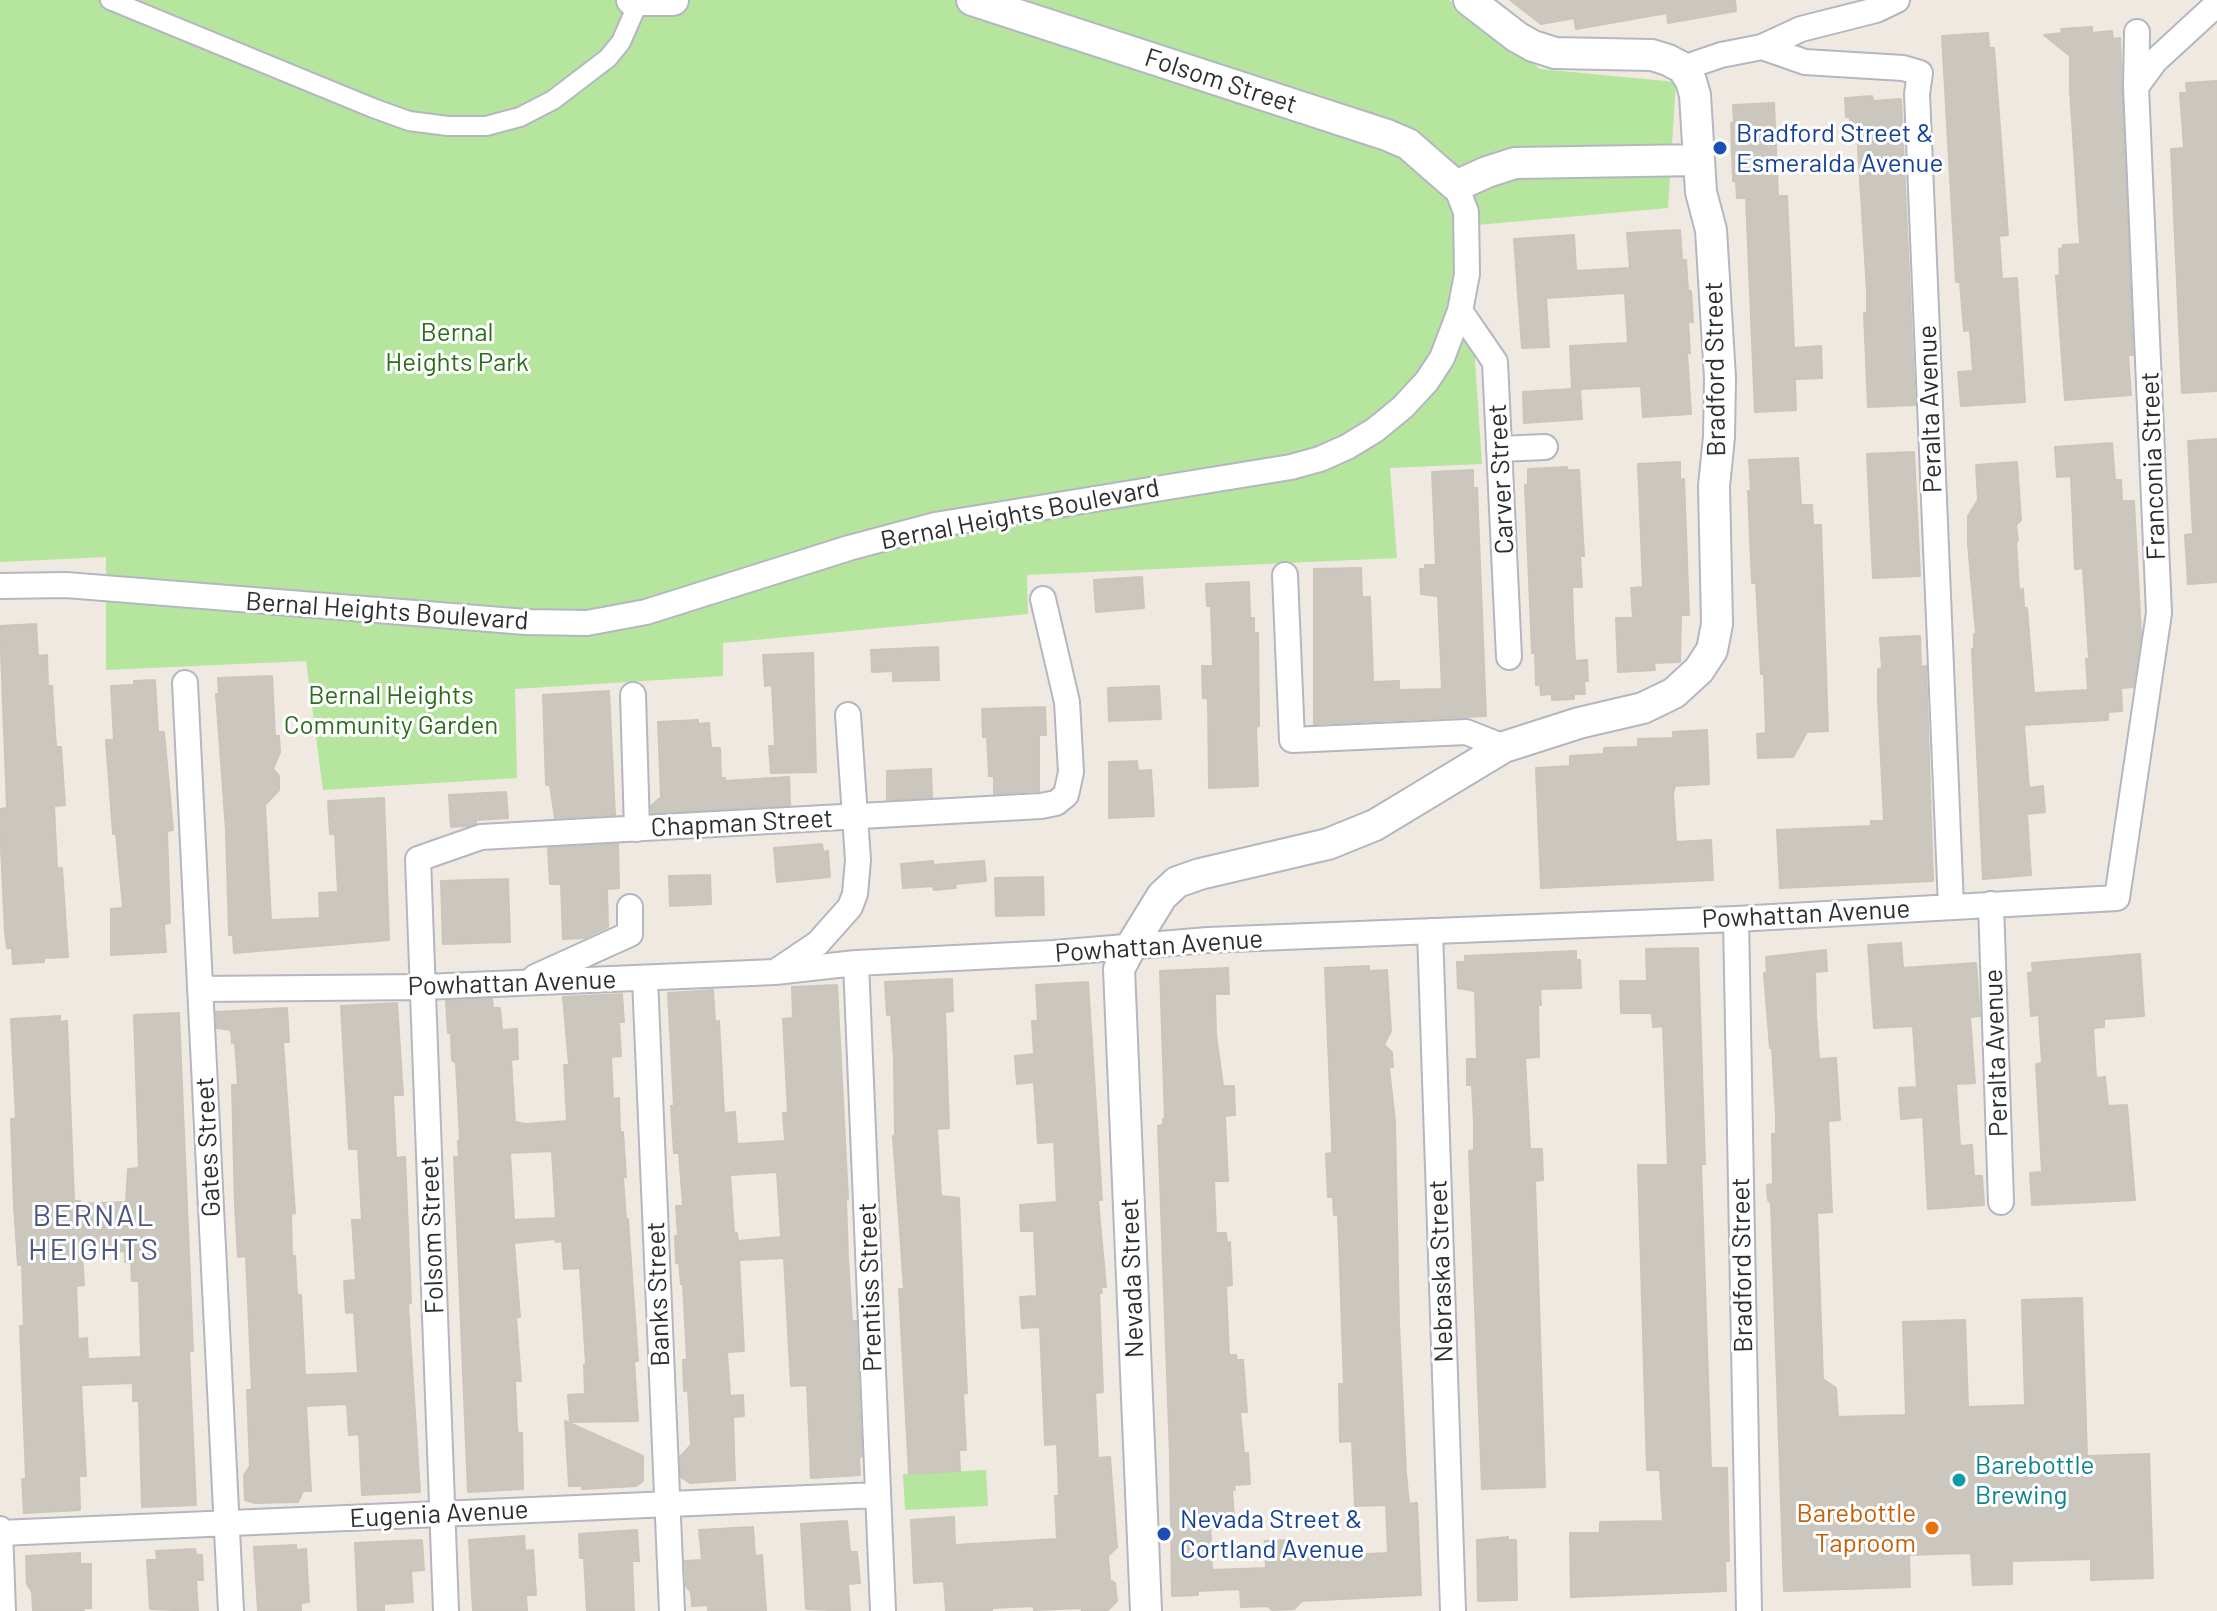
<!DOCTYPE html>
<style>
body{margin:0}
canvas{display:block;background:#efe9e1}
</style>
<canvas width="2217" height="1611"></canvas>
<script>
const c = document.querySelector('canvas').getContext('2d');
c.lineJoin = 'round';
function fill(path, color) { c.fillStyle = color; c.fill(path, 'evenodd'); }
const toPath = rows => new Path2D(rows.map(r => 'M' + r).join(''));
function trace(path, color, width, dash) { c.strokeStyle = color; c.lineWidth = width; c.lineCap = dash ? 'butt' : 'round'; c.setLineDash(dash || []); c.stroke(path); }
function write(font, color, halo, rows, align = 'center') {
  c.font = font + ' Barlow,sans-serif'; c.lineWidth = 6; c.setLineDash([]); c.textBaseline = 'middle'; c.strokeStyle = halo; c.fillStyle = color; for (const [text, x, y, turn = 0] of rows) {
    c.save(); c.translate(x, y); c.rotate((+turn || 0) * Math.PI / 180); c.textAlign = isNaN(turn) ? turn : align; if (halo) c.strokeText(text, 0, 0); c.fillText(text, 0, 0); c.restore();
  }
}
const green = toPath([
 [0,0,1449,0,1540,69,1676,82,1668,208,1466,226,1482,464,1390,468,1397,558,1027,575,1028,614,723,643,723,676,515,689,517,778,323,790,306,661,106,670,106,557,0,562],
 [986,1470,988,1506,905,1510,903,1474]
]);
const building = toPath([
 [1510,0,1735,0,1736,11,1668,23,1667,13,1576,29,1574,18,1541,24,1510,0],
 [2092,27,2092,33,2112,31,2113,39,2120,38,2133,355,2128,355,2131,395,2065,400,2056,276,2060,275,2059,249,2063,248,2063,245,2080,244,2070,90,2070,56,2044,35,2062,33,2061,29,2092,27],
 [1988,33,1989,48,1994,48,2008,235,1999,236,2002,279,2017,278,2025,402,1961,406,1958,372,1973,371,1970,330,1964,331,1960,282,1956,282,1942,36,1988,33],
 [2217,81,2217,391,2182,393,2171,149,2184,148,2180,93,2187,93,2186,83,2217,81],
 [1872,96,1873,101,1901,99,1915,405,1868,407,1864,313,1867,313,1867,291,1857,131,1851,131,1850,117,1846,117,1845,98,1872,96],
 [1774,103,1778,196,1787,196,1794,348,1821,346,1822,378,1795,379,1796,410,1755,412,1746,198,1737,198,1736,181,1733,181,1731,123,1734,122,1733,105,1774,103],
 [1680,230,1682,260,1686,260,1688,291,1691,291,1693,322,1688,322,1690,353,1687,353,1691,414,1643,417,1641,386,1602,388,1580,389,1582,419,1524,423,1523,392,1572,389,1570,346,1628,343,1625,293,1546,298,1549,347,1522,348,1514,239,1574,235,1576,271,1630,268,1627,233,1680,230],
 [2217,439,2217,582,2188,584,2185,535,2193,534,2188,441,2217,439],
 [2112,443,2115,480,2121,480,2122,501,2134,501,2141,634,2133,687,2121,688,2122,711,2108,712,2108,720,2024,725,2029,788,2043,786,2045,812,2027,814,2031,875,1983,879,1972,649,1974,649,1974,634,1976,634,1968,544,1968,516,1978,500,1976,465,2017,462,2021,520,2016,525,2018,541,2016,540,2019,590,2023,589,2024,608,2027,608,2034,693,2088,690,2086,659,2089,659,2083,568,2075,569,2071,476,2057,477,2055,447,2112,443],
 [1914,452,1920,576,1873,578,1867,454,1914,452],
 [1798,458,1801,505,1812,505,1813,525,1821,525,1828,731,1807,732,1793,757,1758,758,1757,734,1766,733,1764,674,1761,674,1756,583,1752,583,1748,491,1751,491,1749,460,1798,458],
 [1680,462,1680,480,1684,479,1689,615,1681,615,1680,662,1654,663,1655,670,1618,672,1616,618,1633,618,1631,588,1643,587,1638,464,1680,462],
 [1567,467,1567,470,1579,470,1584,556,1580,556,1582,587,1572,587,1573,620,1575,661,1587,660,1588,681,1584,681,1585,694,1574,694,1574,699,1552,700,1552,694,1541,695,1540,684,1536,685,1535,653,1532,653,1525,485,1528,485,1528,469,1567,467],
 [1473,470,1473,488,1477,488,1486,716,1314,724,1314,569,1361,568,1362,597,1370,597,1373,682,1399,681,1399,690,1442,689,1438,596,1421,594,1420,569,1425,569,1425,565,1436,565,1432,472,1473,470],
 [1142,577,1144,608,1096,612,1094,580,1142,577],
 [1249,582,1250,618,1254,618,1254,634,1258,633,1259,726,1256,727,1258,786,1209,788,1208,698,1203,698,1202,666,1213,666,1211,606,1207,606,1206,584,1249,582],
 [36,624,38,656,47,655,48,686,52,686,56,747,61,747,65,805,54,806,57,868,62,868,68,957,44,958,44,962,13,964,12,948,7,948,5,932,0,827,0,809,7,808,0,626,36,624],
 [1920,636,1921,667,1926,666,1933,881,1780,888,1777,830,1871,826,1871,821,1884,821,1878,699,1878,669,1882,668,1880,638,1920,636],
 [938,647,939,680,893,681,893,671,872,672,871,650,938,647],
 [813,653,816,772,771,773,769,746,775,746,772,685,765,686,763,655,813,653],
 [272,676,275,736,279,736,280,752,273,769,279,776,279,790,265,805,271,920,320,918,319,893,338,892,335,834,330,834,328,801,384,798,389,940,234,953,233,935,229,935,226,830,216,694,219,694,218,678,272,676],
 [155,680,158,732,164,732,173,830,167,831,170,923,164,924,166,952,111,955,111,909,123,908,116,833,113,834,106,740,114,740,111,686,134,685,134,681,155,680],
 [1159,686,1161,719,1109,721,1108,688,1159,686],
 [609,691,615,815,555,818,550,785,546,785,543,695,609,691],
 [1045,707,1046,735,1039,735,1039,791,994,794,994,776,989,776,987,737,983,737,982,709,1045,707],
 [698,720,698,724,709,723,711,748,720,748,721,778,725,778,725,781,789,777,790,805,652,813,651,806,661,797,658,722,698,720],
 [1707,730,1709,784,1675,786,1673,793,1676,842,1711,840,1713,880,1541,888,1536,768,1570,766,1570,756,1604,754,1604,748,1638,747,1638,739,1673,738,1673,732,1707,730],
 [1137,761,1138,771,1151,770,1154,816,1109,818,1109,762,1137,761],
 [931,769,932,797,887,800,887,771,931,769],
 [506,792,508,818,476,820,476,823,468,826,451,827,449,795,506,792],
 [618,844,619,888,607,889,608,927,584,938,563,939,561,884,550,884,548,848,618,844],
 [822,844,823,852,828,851,830,877,777,882,774,848,822,844],
 [933,861,933,865,984,861,986,881,955,884,956,888,934,890,933,886,903,888,901,864,933,861],
 [710,875,711,904,670,906,669,876,710,875],
 [1043,877,1044,915,996,916,995,878,1043,877],
 [508,879,510,942,443,944,441,881,508,879],
 [1901,943,1903,968,1976,963,1980,1016,1970,1017,1975,1083,1956,1084,1960,1146,1972,1145,1974,1176,1982,1176,1984,1205,1928,1209,1923,1117,1901,1119,1899,1088,1917,1087,1913,1026,1874,1028,1868,945,1901,943],
 [1698,948,1705,1164,1701,1164,1711,1468,1727,1468,1729,1561,1725,1561,1726,1591,1571,1597,1570,1533,1600,1533,1600,1522,1663,1521,1660,1470,1647,1470,1638,1165,1668,1165,1663,1026,1653,1027,1652,1013,1621,1013,1620,981,1647,981,1646,949,1698,948],
 [1826,950,1827,971,1815,972,1816,1017,1819,1059,1836,1058,1840,1120,1828,1121,1832,1212,1817,1213,1823,1379,1836,1388,1838,1417,1906,1415,1903,1322,1965,1320,1968,1407,2025,1405,2022,1300,2082,1298,2087,1456,2149,1454,2153,1578,2091,1580,2091,1559,2012,1561,2012,1584,1973,1585,1971,1553,1909,1555,1910,1587,1784,1591,1771,1203,1768,1200,1767,1185,1773,1184,1772,1134,1776,1134,1776,1116,1772,1048,1770,1048,1764,973,1767,973,1766,957,1826,950],
 [1576,951,1576,960,1580,960,1581,988,1540,989,1541,1005,1538,1005,1539,1057,1525,1058,1530,1149,1542,1149,1543,1180,1535,1181,1545,1487,1482,1489,1469,1151,1474,1150,1474,1122,1472,1085,1467,1085,1467,1059,1477,1059,1475,991,1458,988,1457,962,1465,962,1465,956,1576,951],
 [2140,954,2144,1016,2104,1019,2104,1027,2093,1028,2096,1078,2105,1077,2108,1106,2127,1105,2135,1200,2032,1205,2030,1173,2042,1172,2036,1064,2042,1063,2039,1015,2031,1016,2028,973,2033,972,2032,963,2140,954],
 [1369,966,1369,971,1387,970,1391,1031,1384,1045,1392,1052,1393,1067,1389,1067,1395,1122,1399,1324,1406,1473,1409,1504,1417,1503,1421,1595,1302,1601,1294,1609,1272,1610,1268,1606,1241,1607,1240,1589,1198,1591,1198,1595,1172,1596,1170,1456,1158,1126,1163,1125,1163,1119,1165,1119,1160,971,1228,968,1229,994,1215,994,1216,1035,1223,1086,1234,1086,1235,1115,1225,1116,1228,1181,1214,1181,1216,1233,1226,1233,1227,1243,1230,1242,1232,1285,1226,1286,1229,1355,1236,1355,1237,1360,1243,1360,1247,1412,1240,1412,1244,1453,1248,1453,1250,1484,1234,1485,1235,1490,1232,1490,1234,1518,1210,1519,1212,1570,1266,1568,1265,1541,1290,1540,1291,1558,1388,1553,1386,1505,1355,1506,1352,1441,1340,1442,1339,1384,1344,1384,1338,1215,1334,1215,1333,1197,1328,1197,1326,1154,1332,1153,1332,1141,1325,968,1369,966],
 [952,979,953,1011,945,1012,949,1128,937,1129,941,1196,959,1198,966,1371,967,1393,963,1394,966,1450,959,1450,960,1471,909,1474,899,1289,904,1289,893,1136,895,1137,894,1060,891,1015,887,1015,885,982,952,979],
 [1088,982,1102,1200,1098,1200,1106,1287,1101,1287,1102,1293,1099,1292,1103,1392,1095,1393,1098,1458,1110,1457,1117,1547,1108,1556,1110,1580,1115,1583,1117,1601,1108,1610,1092,1611,1082,1611,1082,1608,1034,1610,1034,1606,992,1608,992,1611,946,1611,944,1581,914,1583,911,1520,954,1517,955,1545,1057,1539,1055,1496,1059,1496,1057,1444,1045,1445,1040,1327,1022,1328,1020,1297,1037,1296,1034,1231,1021,1231,1020,1205,1057,1202,1054,1142,1038,1143,1034,1082,1017,1084,1015,1056,1034,1054,1032,1021,1038,1021,1036,985,1088,982],
 [837,985,848,1199,846,1199,848,1259,852,1321,856,1321,856,1327,862,1456,859,1458,860,1475,811,1478,807,1385,791,1386,784,1258,739,1260,744,1351,727,1352,730,1396,743,1395,744,1416,733,1417,735,1480,690,1483,681,1477,680,1457,691,1445,688,1390,684,1391,683,1360,687,1360,683,1284,681,1284,679,1263,676,1263,675,1236,678,1236,676,1206,683,1206,679,1153,674,1153,671,1106,674,1106,668,993,713,990,715,1022,719,1021,724,1113,735,1112,737,1144,785,1141,783,1113,788,1113,783,1019,793,1018,792,987,837,985],
 [777,1172,781,1237,738,1241,737,1233,734,1233,730,1175,777,1172],
 [622,994,624,1022,619,1022,621,1056,611,1057,613,1099,619,1098,620,1132,623,1132,626,1177,623,1177,626,1220,628,1219,638,1361,634,1361,638,1421,570,1422,568,1395,585,1394,584,1365,586,1364,580,1268,564,1269,562,1241,556,1242,555,1239,514,1243,520,1317,516,1317,521,1381,515,1381,517,1427,518,1434,522,1433,523,1489,468,1492,454,1157,459,1157,458,1141,460,1139,456,1063,452,1060,451,1033,448,1033,446,1001,492,999,493,1008,500,1008,502,1030,517,1029,518,1059,511,1060,515,1122,526,1124,567,1121,564,1065,569,1065,563,997,622,994],
 [552,1151,556,1218,514,1220,510,1153,552,1151],
 [397,1003,403,1095,393,1095,396,1158,405,1157,411,1303,408,1304,420,1492,362,1495,359,1434,349,1435,347,1404,306,1406,311,1491,303,1491,298,1502,255,1503,245,1500,244,1475,250,1466,247,1390,252,1390,246,1256,238,1257,235,1206,232,1085,238,1085,235,1042,232,1043,231,1030,217,1028,216,1012,287,1008,289,1042,283,1042,295,1213,291,1214,292,1256,295,1256,297,1295,301,1295,305,1375,358,1373,354,1312,346,1313,344,1281,356,1280,352,1220,362,1220,358,1149,349,1149,341,1006,397,1003],
 [179,1013,193,1351,189,1351,196,1505,142,1507,139,1401,133,1401,133,1383,81,1385,86,1476,79,1476,80,1510,24,1513,22,1479,26,1479,20,1326,24,1326,22,1265,18,1265,14,1206,11,1119,16,1118,11,1019,60,1016,60,1022,67,1021,74,1201,80,1201,80,1204,126,1202,128,1169,139,1168,134,1015,179,1013],
 [125,1251,125,1262,131,1261,132,1281,139,1281,141,1357,88,1359,87,1338,78,1339,76,1286,84,1285,82,1254,125,1251],
 [565,1421,643,1456,643,1481,636,1486,582,1489,582,1486,569,1486,565,1421],
 [847,1521,850,1552,857,1552,860,1583,848,1584,850,1611,806,1609,801,1524,847,1521],
 [753,1527,755,1556,762,1555,766,1611,708,1611,708,1605,692,1606,691,1592,686,1586,685,1561,702,1560,699,1530,753,1527],
 [637,1530,639,1561,632,1561,634,1611,587,1611,584,1558,580,1558,579,1534,637,1530],
 [524,1536,525,1551,533,1550,536,1595,526,1595,527,1611,473,1611,469,1540,524,1536],
 [1508,1537,1508,1540,1516,1540,1517,1600,1478,1601,1477,1540,1508,1537],
 [422,1540,424,1570,411,1571,413,1602,384,1604,384,1611,358,1611,355,1543,422,1540],
 [296,1545,296,1550,306,1549,309,1602,301,1603,301,1611,258,1611,254,1547,296,1545],
 [195,1549,196,1555,202,1555,203,1580,196,1580,198,1611,150,1609,147,1560,157,1560,156,1551,195,1549],
 [80,1553,80,1564,91,1564,91,1608,83,1608,84,1611,33,1611,32,1592,27,1584,26,1556,80,1553]
]);
const pedestrian = toPath([
 [110,0,373,108,409,121,448,126,486,126,520,117,553,100,608,58,621,42,639,1]
]);
const minor = toPath([
 [1762,47,1805,62,1903,68,1920,73,1917,94,1951,906],
 [1683,68,1721,55,1762,47,1801,29,1876,10,1897,0],
 [2136,87,2155,61,2217,4],
 [1460,311,1495,362,1509,657],
 [1499,449,1545,447],
 [1285,575,1292,740,1466,732,1504,747],
 [0,586,66,585,526,622,587,623,646,612,849,548,935,525,1291,467,1320,459,1347,447,1375,430,1403,407,1427,381,1442,358,1460,311,1467,274,1466,212,1456,186],
 [185,683,231,1611],
 [633,695,637,829],
 [1991,904,2001,1202],
 [1736,919,1749,1611],
 [1430,931,1453,1611],
 [856,963,883,1611],
 [778,970,818,943,850,907,855,894,858,860,848,715],
 [535,977,630,934,630,907],
 [645,978,672,1611],
 [200,989,424,987,775,972,856,963,1054,953,1208,940,1736,919,2117,898,2159,613,2136,87,2137,32],
 [0,1529,3,1611],
 [0,1533,878,1495],
 [446,1611,418,859,481,837,1041,806,1056,803,1066,795,1071,772,1067,702,1043,599]
]);
const tertiary = toPath([
 [632,0,673,0],
 [972,0,1387,135,1408,144,1456,186,1487,172,1515,163,1699,160],
 [1146,1611,1119,969,1130,948,1162,896,1177,882,1200,874,1328,844,1375,825,1504,747,1579,723,1643,708,1674,693,1699,670,1712,650,1717,624,1714,486,1719,437,1720,378,1711,230,1701,192,1695,95,1691,81,1683,68,1668,60,1652,55,1555,53,1533,46,1517,37,1469,0]
]);
const markers = [
 [1720,148,8,"#1a4fb4"],
 [1959,1480,8,"#0f9aa8"],
 [1932,1528,8,"#e8710a"],
 [1164,1534,8,"#1a4fb4"]
];
const streetNames = [
 ["Folsom Street",1221,81,18],
 ["Bradford Street",1715,369,-91],
 ["Peralta Avenue",1930,409,-92],
 ["Franconia Street",2153,466,-92],
 ["Carver Street",1501,479,-93],
 ["Bernal Heights Boulevard",1020,514,-11],
 ["Bernal Heights Boulevard",387,611,4],
 ["Chapman Street",742,823,-3],
 ["Powhattan Avenue",1806,914,-3],
 ["Powhattan Avenue",1159,946,-4],
 ["Powhattan Avenue",512,983,-2],
 ["Peralta Avenue",1996,1053,-92],
 ["Gates Street",208,1147,-93],
 ["Folsom Street",432,1235,-92],
 ["Bradford Street",1742,1265,-91],
 ["Nebraska Street",1441,1271,-92],
 ["Nevada Street",1132,1278,-92],
 ["Prentiss Street",870,1287,-92],
 ["Banks Street",658,1294,-92],
 ["Eugenia Avenue",439,1514,-3]
];
const transitNames = [
 ["Bradford Street &",1736,133],
 ["Esmeralda Avenue",1736,163],
 ["Nevada Street &",1180,1519],
 ["Cortland Avenue",1180,1549]
];
const parkNames = [
 ["Bernal",457,332],
 ["Heights Park",457,362],
 ["Bernal Heights",391,695],
 ["Community Garden",391,725]
];
const cultureNames = [
 ["Barebottle",1975,1465],
 ["Brewing",1975,1495]
];
const foodNames = [
 ["Barebottle",1916,1513],
 ["Taproom",1916,1543]
];
const quarterNames = [
 ["BERNAL",94,1216],
 ["HEIGHTS",94,1250]
];
fill(green, '#b6e59e');
fill(building, '#cbc7bf');
trace(building, '#cbc5ba', 2);
trace(pedestrian, '#b4b7c1', 22);
trace(minor, '#b4b7c1', 28);
trace(tertiary, '#b4b7c1', 34);
trace(pedestrian, '#fff', 18);
trace(minor, '#fff', 24);
trace(tertiary, '#fff', 30);
for (const [x, y, r, color] of markers) { const dot = new Path2D(); dot.arc(x, y, r, 0, 2 * Math.PI); c.fillStyle = color; c.fill(dot); trace(dot, '#fff', 3); }
write('26px', '#2e2e2e', '#fff', streetNames);
write('26px', '#164399', '#fff', transitNames, 'left');
write('26px', '#2c6e1b', '#fff', parkNames);
write('26px', '#0d838f', '#fff', cultureNames, 'left');
write('26px', '#c56008', '#fff', foodNames, 'right');
c.letterSpacing = '2px';
write('30px', '#4d5680', '#fff', quarterNames);
c.letterSpacing = '0px';
</script>
